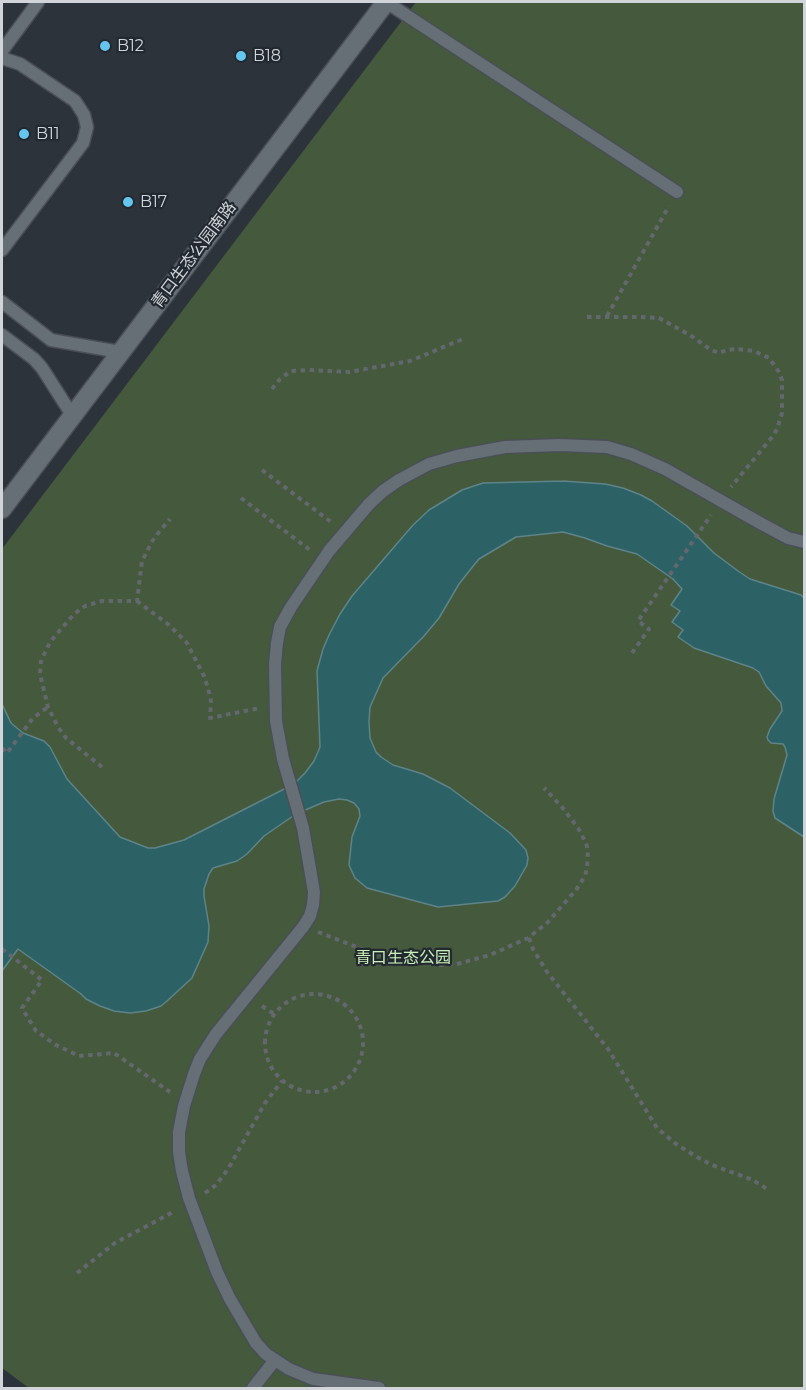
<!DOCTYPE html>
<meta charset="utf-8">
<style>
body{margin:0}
#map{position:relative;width:806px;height:1390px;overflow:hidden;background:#2d333b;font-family:Montserrat,sans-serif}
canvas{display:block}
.frame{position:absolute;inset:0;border:3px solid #d1d5da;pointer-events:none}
</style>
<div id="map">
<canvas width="806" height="1390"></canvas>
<div class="frame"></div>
</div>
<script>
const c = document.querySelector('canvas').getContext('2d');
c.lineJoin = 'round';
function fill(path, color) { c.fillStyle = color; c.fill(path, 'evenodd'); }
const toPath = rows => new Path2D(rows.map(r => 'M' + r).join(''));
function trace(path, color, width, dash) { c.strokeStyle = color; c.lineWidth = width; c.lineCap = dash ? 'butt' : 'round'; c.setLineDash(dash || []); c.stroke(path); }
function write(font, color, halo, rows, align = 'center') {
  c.font = font + ' Montserrat,"Noto Sans SC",sans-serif'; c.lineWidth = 4.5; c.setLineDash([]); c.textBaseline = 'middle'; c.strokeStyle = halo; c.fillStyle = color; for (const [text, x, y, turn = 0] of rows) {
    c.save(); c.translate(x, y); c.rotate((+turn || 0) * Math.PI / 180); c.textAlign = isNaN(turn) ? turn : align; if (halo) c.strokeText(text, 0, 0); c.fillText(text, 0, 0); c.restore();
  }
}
const green = toPath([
 [416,2,804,2,804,1388,29,1388,2,1368,2,549]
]);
const water = toPath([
 [563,481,605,484,623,488,641,495,652,501,687,526,714,553,738,571,750,579,801,595,804,598,804,837,775,818,773,811,774,799,787,755,785,747,783,744,771,743,768,740,767,737,770,729,782,711,781,703,766,686,759,672,753,668,694,648,678,637,683,630,672,622,680,611,671,605,682,589,673,579,637,554,607,546,585,538,563,532,516,537,479,559,474,565,459,584,439,618,424,636,383,678,370,707,369,722,370,738,376,752,381,757,393,765,423,774,450,788,510,833,526,850,528,858,527,865,515,886,505,897,498,901,438,907,367,888,355,878,349,865,352,837,360,816,359,809,354,803,347,800,339,799,324,802,296,814,264,836,247,854,237,861,213,868,209,874,204,889,204,896,209,926,208,942,192,978,167,1001,161,1006,146,1011,130,1013,114,1011,100,1006,86,999,81,994,18,949,2,971,2,704,11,723,23,733,44,741,50,747,67,779,120,837,148,848,155,848,184,840,294,784,305,773,314,761,320,747,317,671,323,649,329,635,340,614,352,596,413,525,429,510,462,490,483,483,563,481]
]);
const path = toPath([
 [607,316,669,206],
 [587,317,642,317,659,318,690,335,711,350,719,353,727,350,736,349,754,351,769,358,779,372,782,380,782,413,777,429,773,436,731,487],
 [272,389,280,379,291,371,309,370,349,372,410,361,463,339],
 [262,470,331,522],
 [241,498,310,550],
 [137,601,169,625,187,643,204,676,209,692,211,701,210,718,260,708],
 [632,653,649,629,638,621,711,515],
 [2,748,7,753,33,718,48,707],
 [102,767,66,738,58,727,48,707,40,674,41,661,50,642,74,614,85,606,102,601,137,601,142,561,154,538,170,519],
 [318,932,367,951,423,963,439,965,457,964,490,955,528,938,547,923,576,890,585,876,587,868,588,851,586,843,578,828,562,807,544,788],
 [529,938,533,949,547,972,608,1049,657,1128,676,1144,697,1157,712,1165,753,1180,767,1189],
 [2,949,42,980,22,1008,36,1031,56,1045,79,1056,114,1053,170,1092],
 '265 1043a49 49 0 1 1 98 0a49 49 0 1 1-98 0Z',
 [262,1006,274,1014],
 [205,1193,216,1185,228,1169,265,1103,282,1081],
 [77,1273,115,1243,175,1211]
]);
const lane = toPath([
 [386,2,677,192],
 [2,51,38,2],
 [2,58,20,64,75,101,84,115,87,127,83,143,2,250],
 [2,302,51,340,120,352],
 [2,335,34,359,42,368,72,415],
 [253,1388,275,1360],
 [379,1388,313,1379,289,1369,266,1354,256,1343,230,1299,217,1272,189,1198,182,1171,179,1152,179,1132,184,1106,194,1074,200,1059,216,1034,303,927,310,916,313,905,314,892,303,828,283,759,276,721,275,664,277,643,280,627,291,607,329,551,369,504,383,491,399,480,429,464,457,456,505,447,559,445,607,447,631,454,665,469,760,523,788,538,804,542]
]);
const street = toPath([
 [2,509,386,2]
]);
const markers = [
 [105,46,6,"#65c5ee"],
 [241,56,6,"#65c5ee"],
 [24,134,6,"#65c5ee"],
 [128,202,6,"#65c5ee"]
];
const poiNames = [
 ["B12",117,46],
 ["B18",253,56],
 ["B11",36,134],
 ["B17",140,202]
];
const streetNames = [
 ["青口生态公园南路",194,255,-53]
];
const parkNames = [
 ["青口生态公园",403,958]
];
fill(green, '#45593c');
fill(water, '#2c6266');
trace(water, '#5e8489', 1.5);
trace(lane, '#4a4f56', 15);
trace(street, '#4a4f56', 21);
trace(path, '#63686f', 4, [4.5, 4.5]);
trace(lane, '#666e76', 12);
trace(street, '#666e76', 18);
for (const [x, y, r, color] of markers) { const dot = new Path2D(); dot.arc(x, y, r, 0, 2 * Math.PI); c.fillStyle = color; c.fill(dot); trace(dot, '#232931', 2); }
write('16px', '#d1d5da', '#232931', poiNames, 'left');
write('16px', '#d1d5da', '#232931', streetNames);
write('16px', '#caf1b7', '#232931', parkNames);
</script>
